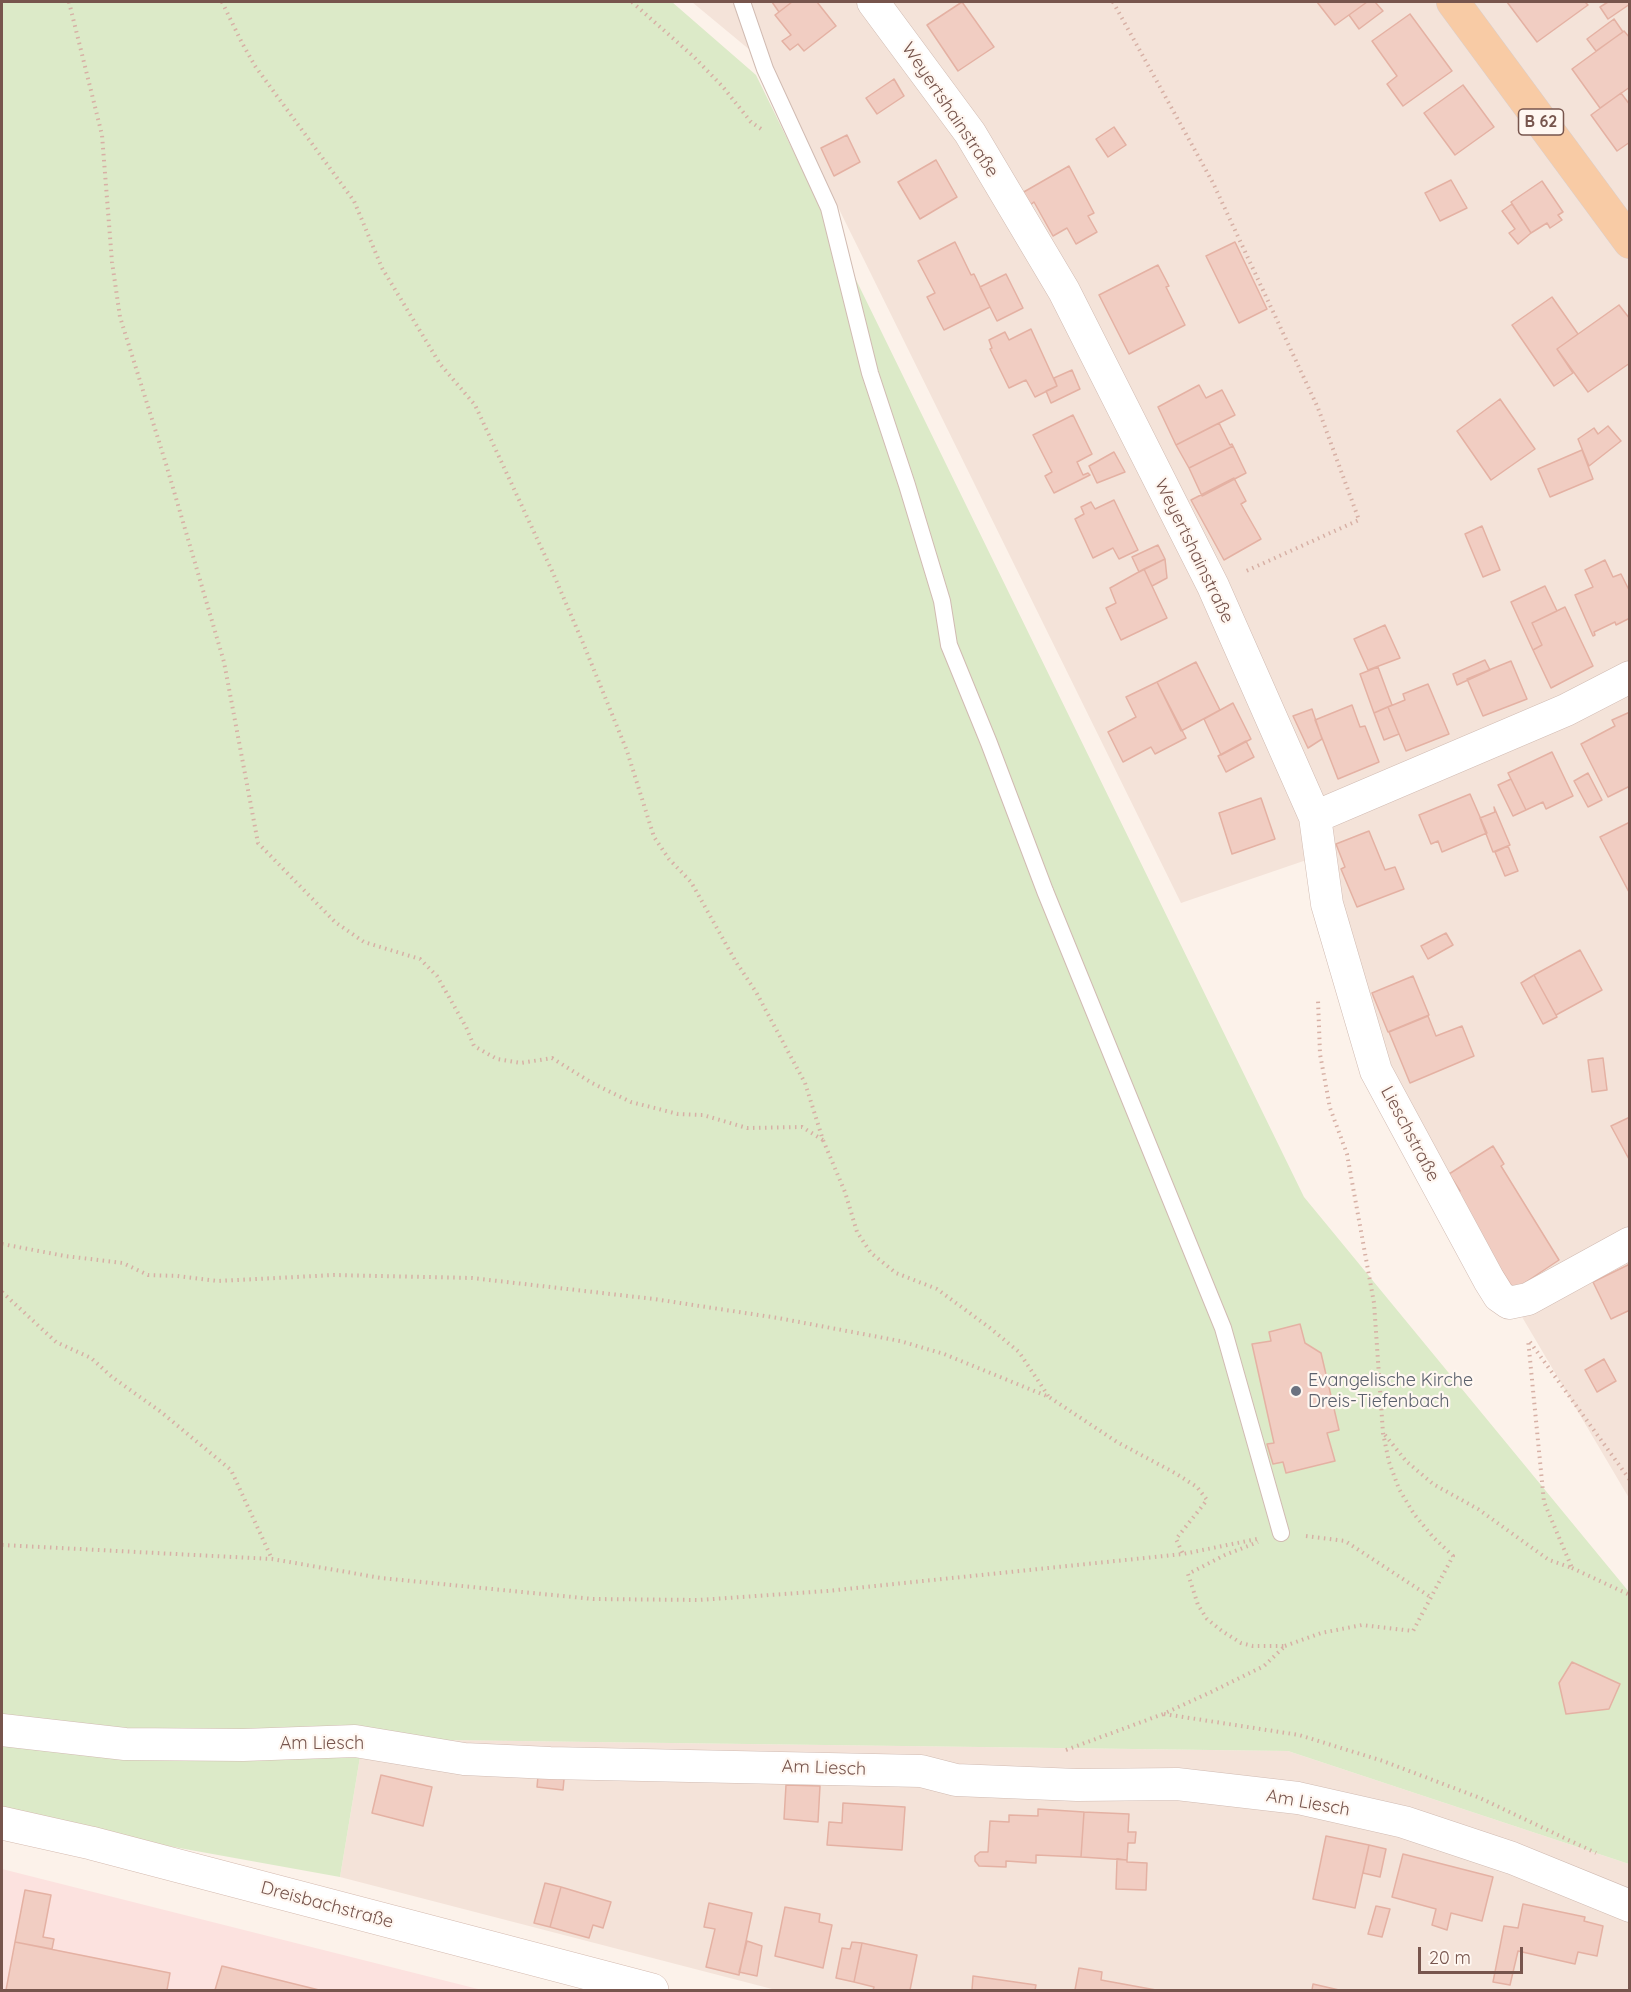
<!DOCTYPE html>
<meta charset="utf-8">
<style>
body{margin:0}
#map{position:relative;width:1631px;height:1992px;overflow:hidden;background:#fcf2ea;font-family:Quicksand,sans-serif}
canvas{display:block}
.frame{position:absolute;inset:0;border:3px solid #77554d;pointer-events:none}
.scale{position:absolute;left:1418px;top:1947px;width:105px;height:27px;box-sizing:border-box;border:3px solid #77554d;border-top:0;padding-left:8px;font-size:18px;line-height:21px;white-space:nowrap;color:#77554d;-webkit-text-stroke:4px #fff7f1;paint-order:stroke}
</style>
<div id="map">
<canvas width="1631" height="1992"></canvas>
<div class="frame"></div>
<div class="scale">20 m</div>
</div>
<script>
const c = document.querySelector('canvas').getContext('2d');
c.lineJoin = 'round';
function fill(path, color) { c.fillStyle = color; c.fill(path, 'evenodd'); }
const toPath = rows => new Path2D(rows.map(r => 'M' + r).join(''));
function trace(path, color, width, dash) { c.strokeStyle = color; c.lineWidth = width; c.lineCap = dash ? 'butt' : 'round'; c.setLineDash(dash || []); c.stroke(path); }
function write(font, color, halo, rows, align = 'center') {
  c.font = font + ' Quicksand,sans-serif'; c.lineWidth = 4.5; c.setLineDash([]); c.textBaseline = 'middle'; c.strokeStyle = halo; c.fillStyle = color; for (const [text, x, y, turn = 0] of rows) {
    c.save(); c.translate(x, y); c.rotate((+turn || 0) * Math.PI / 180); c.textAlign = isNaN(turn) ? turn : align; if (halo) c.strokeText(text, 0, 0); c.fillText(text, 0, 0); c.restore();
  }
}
const residential = toPath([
 [692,2,1629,2,1629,1498,1447,1190,1389,1069,1324,854,1181,903,768,65],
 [363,1739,1288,1751,1629,1864,1629,1990,776,1990,340,1877]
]);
const commercial = toPath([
 [2,1869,482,1990,2,1990]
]);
const green = toPath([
 [2,2,672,2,756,75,1304,1197,1629,1592,1629,1864,1288,1751,363,1739,340,1877,2,1816]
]);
const building = toPath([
 [772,2,792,2,779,12,772,2],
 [792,2,817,2,836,26,804,51,798,44,790,50,782,41,791,35,775,15,792,2],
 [962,2,994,47,958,71,927,25,962,2],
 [1317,2,1367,2,1335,25,1317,2],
 [1367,2,1375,2,1383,11,1359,29,1349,15,1367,2],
 [1507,2,1585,2,1588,5,1537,42,1507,2],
 [1608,2,1628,2,1630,4,1608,19,1600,7,1608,2],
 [1410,14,1452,71,1403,106,1387,84,1397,76,1372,41,1410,14],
 [1614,19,1623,32,1596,51,1587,39,1614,19],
 [1624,31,1630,38,1630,87,1600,108,1572,69,1624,31],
 [894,79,904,96,877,114,866,98,894,79],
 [1463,85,1494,127,1455,155,1424,113,1463,85],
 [1621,93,1630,105,1630,142,1617,151,1591,115,1621,93],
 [1114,127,1126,145,1108,157,1096,139,1114,127],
 [847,135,860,162,834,176,821,148,847,135],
 [936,160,957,197,920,219,898,182,936,160],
 [1069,166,1094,213,1088,216,1097,232,1076,244,1067,228,1053,236,1034,202,1029,206,1022,193,1069,166],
 [1451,180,1467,208,1440,221,1425,193,1451,180],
 [1542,181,1563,212,1558,215,1562,220,1550,228,1547,223,1531,233,1511,202,1542,181],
 [1512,204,1531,233,1518,244,1509,233,1515,229,1502,211,1512,204],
 [955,242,971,275,974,274,990,307,944,330,927,297,935,293,918,261,955,242],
 [1235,242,1267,309,1239,323,1206,256,1235,242],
 [1158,265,1169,286,1166,287,1185,325,1129,354,1099,295,1158,265],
 [1006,274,1023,308,997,321,980,287,1006,274],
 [1552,297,1578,334,1557,349,1573,373,1554,386,1512,325,1552,297],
 [1619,305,1630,319,1630,363,1588,392,1557,349,1619,305],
 [1031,329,1057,386,1035,397,1026,380,1009,388,990,349,992,348,989,340,1005,332,1009,340,1031,329],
 [1072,370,1080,389,1051,403,1046,391,1057,386,1054,378,1072,370],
 [1199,385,1206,398,1222,390,1235,415,1176,445,1158,407,1199,385],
 [1500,399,1535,449,1491,480,1457,431,1500,399],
 [1073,415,1092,454,1077,462,1083,475,1088,473,1090,475,1054,493,1045,476,1052,472,1033,435,1073,415],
 [1219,423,1230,445,1232,444,1233,446,1189,468,1176,445,1219,423],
 [1608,426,1621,441,1589,466,1578,439,1594,428,1598,434,1608,426],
 [1233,446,1246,473,1202,496,1189,468,1233,446],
 [1582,450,1593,479,1550,497,1538,469,1582,450],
 [1114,452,1125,472,1097,483,1089,466,1114,452],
 [1234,478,1246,501,1241,504,1261,539,1224,560,1191,500,1234,478],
 [1114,500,1138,550,1119,559,1113,548,1093,558,1075,519,1084,514,1081,507,1091,502,1095,509,1114,500],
 [1482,526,1500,570,1483,577,1465,534,1482,526],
 [1158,545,1165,559,1139,572,1132,557,1158,545],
 [1165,559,1167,578,1152,586,1144,569,1165,559],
 [1605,560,1613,577,1621,574,1630,592,1630,618,1616,625,1615,622,1594,632,1595,635,1593,636,1575,595,1593,587,1585,570,1605,560],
 [1144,569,1167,618,1121,640,1106,608,1116,603,1110,588,1144,569],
 [1545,586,1557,611,1532,623,1542,645,1533,650,1511,602,1545,586],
 [1565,607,1593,666,1551,688,1533,650,1542,645,1532,623,1565,607],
 [1385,625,1400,658,1368,670,1354,639,1385,625],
 [1485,660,1490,670,1457,685,1453,674,1485,660],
 [1511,661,1527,699,1483,716,1467,679,1511,661],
 [1196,662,1220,710,1181,731,1157,682,1196,662],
 [1378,667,1392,705,1374,713,1360,674,1378,667],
 [1157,682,1186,738,1155,754,1151,747,1123,762,1108,732,1136,717,1126,697,1157,682],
 [1428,684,1449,734,1406,751,1388,707,1405,700,1403,694,1428,684],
 [1233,703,1251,739,1221,755,1204,719,1233,703],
 [1352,705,1360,727,1365,726,1379,762,1338,779,1315,720,1352,705],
 [1388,707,1399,734,1384,740,1374,713,1388,707],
 [1312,709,1322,739,1308,748,1293,716,1312,709],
 [1630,712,1630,786,1608,797,1581,744,1615,726,1612,720,1630,712],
 [1246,741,1254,757,1226,772,1218,756,1246,741],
 [1552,752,1573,796,1546,809,1543,802,1526,810,1508,773,1552,752],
 [1588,773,1602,800,1588,807,1574,781,1588,773],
 [1511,779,1526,810,1513,816,1498,785,1511,779],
 [1470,794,1487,833,1442,852,1438,841,1431,844,1419,815,1470,794],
 [1261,798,1275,839,1232,854,1219,813,1261,798],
 [1494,807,1510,845,1493,852,1480,818,1495,812,1494,807],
 [1630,822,1630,894,1600,837,1630,822],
 [1369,831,1385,870,1395,867,1404,889,1357,907,1341,869,1345,867,1336,844,1369,831],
 [1508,846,1518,871,1505,876,1495,852,1508,846],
 [1446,933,1453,945,1428,959,1421,946,1446,933],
 [1580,950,1602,990,1556,1015,1534,975,1580,950],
 [1534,975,1557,1017,1543,1024,1521,983,1534,975],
 [1413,976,1429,1015,1388,1032,1372,993,1413,976],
 [1428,1016,1436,1036,1462,1026,1474,1056,1410,1083,1389,1032,1428,1016],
 [1603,1058,1607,1090,1592,1092,1588,1060,1603,1058],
 [1630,1117,1630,1161,1611,1126,1630,1117],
 [1493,1146,1504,1164,1501,1166,1559,1260,1514,1290,1453,1195,1460,1191,1449,1174,1493,1146],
 [1630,1264,1630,1310,1611,1319,1593,1282,1630,1264],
 [1300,1324,1305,1343,1321,1353,1339,1430,1327,1433,1335,1461,1286,1473,1283,1462,1273,1464,1267,1444,1274,1443,1252,1344,1271,1341,1269,1332,1300,1324],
 [1604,1359,1616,1381,1597,1392,1585,1370,1604,1359],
 [1572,1662,1620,1684,1609,1709,1566,1714,1559,1683,1572,1662],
 [381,1775,432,1787,423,1826,372,1813,381,1775],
 [538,1776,564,1779,563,1790,537,1787,538,1776],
 [786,1785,820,1786,818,1822,784,1819,786,1785],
 [843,1803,905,1807,902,1850,827,1845,829,1822,842,1823,843,1803],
 [1038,1809,1084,1812,1081,1857,1036,1855,1036,1863,1006,1861,1006,1867,979,1866,975,1861,975,1856,980,1852,988,1852,990,1821,1009,1822,1009,1815,1038,1816,1038,1809],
 [1084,1812,1129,1814,1128,1832,1136,1832,1135,1843,1128,1843,1127,1860,1081,1857,1084,1812],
 [1326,1836,1369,1845,1355,1908,1313,1899,1326,1836],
 [1369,1845,1386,1849,1380,1877,1363,1873,1369,1845],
 [1403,1854,1493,1877,1482,1921,1451,1913,1447,1930,1432,1925,1436,1909,1392,1897,1403,1854],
 [1117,1859,1127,1860,1127,1862,1147,1863,1146,1890,1116,1889,1117,1859],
 [545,1883,561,1887,550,1927,534,1923,545,1883],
 [561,1887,611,1902,603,1928,593,1925,589,1938,550,1927,561,1887],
 [25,1890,51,1895,43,1937,54,1939,52,1949,15,1942,25,1890],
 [709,1903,752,1913,739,1975,706,1967,715,1929,704,1927,709,1903],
 [1523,1904,1585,1917,1584,1921,1603,1926,1597,1956,1578,1952,1575,1964,1518,1951,1510,1985,1493,1982,1504,1926,1518,1928,1523,1904],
 [1376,1906,1390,1909,1382,1937,1368,1934,1376,1906],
 [785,1907,820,1914,819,1922,832,1925,823,1968,775,1956,785,1907],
 [747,1941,762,1946,757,1976,739,1972,747,1941],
 [15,1942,170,1973,167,1990,6,1990,15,1942],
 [852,1942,862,1943,854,1982,836,1978,842,1948,850,1949,852,1942],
 [862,1943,917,1955,910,1990,873,1990,874,1987,854,1982,862,1943],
 [222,1966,319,1990,215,1990,222,1966],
 [1079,1968,1102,1972,1101,1980,1156,1990,1075,1990,1079,1968],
 [973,1976,1036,1985,1035,1990,972,1990,973,1976],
 [1313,1984,1339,1990,1312,1990,1313,1984]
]);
const path = toPath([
 [69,2,102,135,112,262,120,317,166,464,224,662,258,843,335,922,364,942,420,959,437,976,466,1027,474,1046,497,1059,521,1063,552,1058,592,1083,631,1102,678,1114,703,1115,747,1128,802,1127,823,1140],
 [222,2,242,43,255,66,354,201,382,268,440,364,475,405,553,573,583,643,627,751,654,837,669,859,691,882,736,962,756,992,805,1083,823,1140,845,1192,857,1232,871,1253,896,1273,937,1289,990,1328,1019,1352,1049,1397],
 [632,2,694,57,723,87,751,122,764,131],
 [1113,2,1213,183,1318,408,1359,520,1244,572],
 [2,1244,65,1256,123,1263,148,1275,177,1276,218,1281,334,1275,472,1278,654,1299,778,1318,900,1341,944,1354,1049,1397,1117,1442,1175,1473,1197,1487,1207,1500,1176,1539,1183,1554],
 [2,1292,56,1342,91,1358,112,1377,161,1412,231,1470,272,1559],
 [1530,1342,1630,1480],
 [1385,1435,1406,1461,1433,1484,1478,1509,1549,1560,1572,1568,1544,1502,1528,1339],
 [1306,1536,1345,1541,1432,1598],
 [2,1545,272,1559,381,1578,593,1599,699,1600,827,1591,1183,1554,1257,1539],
 [1572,1568,1630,1595],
 [1285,1646,1321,1633,1362,1625,1413,1631,1453,1556,1433,1537,1414,1514,1399,1489,1389,1462,1383,1433,1374,1303,1347,1154,1330,1108,1320,1054,1318,1000],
 [1164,1714,1299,1735,1383,1761,1480,1798,1596,1853],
 [1066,1750,1163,1714,1209,1693,1264,1666,1285,1646,1253,1646,1241,1643,1222,1631,1207,1619,1198,1605,1188,1574,1225,1555,1258,1542]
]);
const service = toPath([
 [742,2,765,69,829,208,870,373,907,485,942,601,949,645,989,743,1045,891,1223,1328,1281,1533]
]);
const minor = toPath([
 [873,2,970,133,1064,291,1213,586,1315,817,1566,710,1630,677],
 [1315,817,1327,904,1376,1071,1489,1280,1499,1296,1509,1303,1528,1299,1630,1243],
 [2,1730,125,1744,243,1745,355,1741,464,1759,550,1763,921,1771,956,1780,1077,1785,1177,1784,1298,1798,1404,1822,1512,1858,1630,1906]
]);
const secondary = toPath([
 [2,1823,91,1843,652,1990]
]);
const primary = toPath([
 [1453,2,1630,242]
]);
const markers = [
 [1296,1391,6,"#6b7280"]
];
const shields = [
 [1541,122,45]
];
const shieldNames = [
 ["B 62",1541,122]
];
const streetNames = [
 ["Weyertshainstraße",950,110,56],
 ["Weyertshainstraße",1194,551,64],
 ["Lieschstraße",1410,1134,62],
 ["Am Liesch",322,1744],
 ["Am Liesch",824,1768,2],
 ["Am Liesch",1308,1803,10],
 ["Dreisbachstraße",327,1905,15]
];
const worshipNames = [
 ["Evangelische Kirche",1308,1381],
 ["Dreis-Tiefenbach",1308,1402]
];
fill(residential, '#f4e3d9');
fill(commercial, '#fce2df');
fill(green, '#dceac8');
fill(building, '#f1cdc2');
trace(building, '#e4b1a3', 1.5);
trace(service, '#d1bbb2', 18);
trace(minor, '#d1bbb2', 33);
trace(secondary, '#d4baaf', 34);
trace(primary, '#d9cfcd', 34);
trace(path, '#d7b0a5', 4, [1.5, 4.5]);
trace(service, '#fff', 16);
trace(minor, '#fff', 32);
trace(secondary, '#fff', 33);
trace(primary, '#f8cba5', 33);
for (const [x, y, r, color] of markers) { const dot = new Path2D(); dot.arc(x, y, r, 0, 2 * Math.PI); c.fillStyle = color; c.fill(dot); trace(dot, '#fff7f1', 2); }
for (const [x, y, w] of shields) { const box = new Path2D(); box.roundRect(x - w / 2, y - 13, w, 26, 4.5); c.fillStyle = '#fff7f1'; c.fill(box); trace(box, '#77554d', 1.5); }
write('bold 16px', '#77554d', null, shieldNames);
write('18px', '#77554d', '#fff7f1', streetNames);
write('18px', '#5b616d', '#fff7f1', worshipNames, 'left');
</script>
